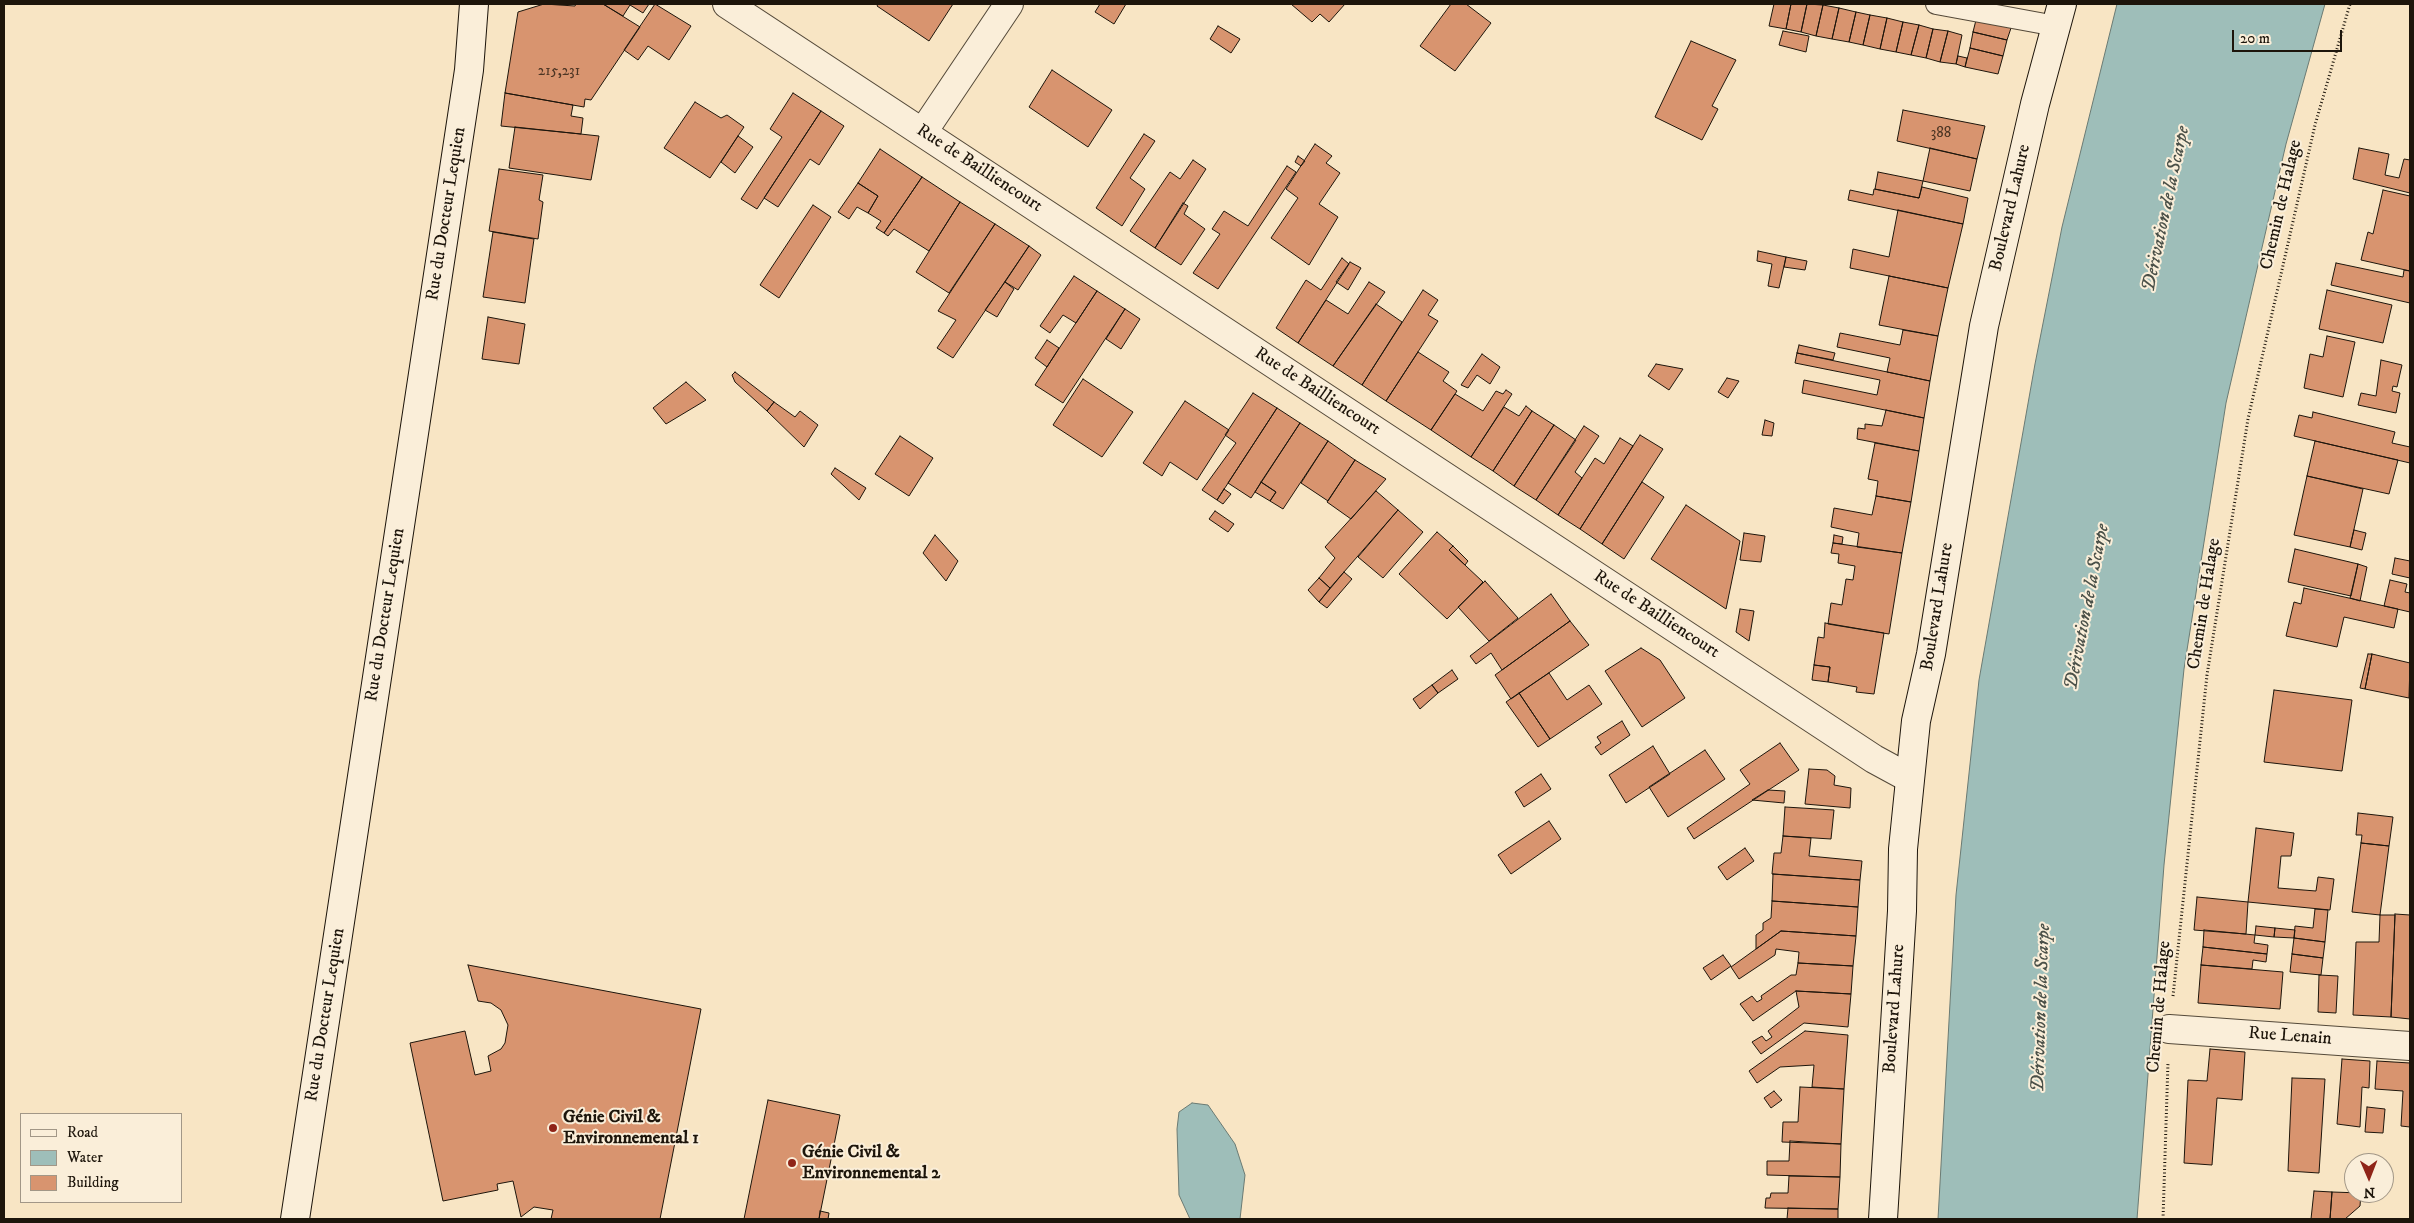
<!DOCTYPE html>
<meta charset="utf-8">
<style>
body{margin:0}
#map{position:relative;width:2414px;height:1223px;overflow:hidden;background:#f8e5c4;font-family:"IM FELL DW Pica",serif}
canvas{display:block}
.frame{position:absolute;inset:0;border:5px solid #1d150b;pointer-events:none}
.legend{position:absolute;left:20px;top:1113px;width:162px;height:90px;box-sizing:border-box;background:#faeed9;border:1px solid #a29787;margin:0;padding:6px 9px;list-style:none;font-size:15px;color:#1d150b}
.legend li{display:flex;align-items:center;gap:10px;height:25px}
.legend b{width:25px;border:1px solid #a29787}
.north{position:absolute;left:2344px;top:1153px;width:50px;height:50px;box-sizing:border-box;background:#faeed9;border:1px solid #a29787;border-radius:50%;rotate:179deg;font-size:14px;font-weight:700;line-height:20px;text-align:center;color:#1d150b}
.north::after{content:'';display:block;margin:auto;width:18px;height:22px;background:#8f2418;clip-path:polygon(50% 0,100% 100%,50% 72%,0 100%)}
.scale{position:absolute;left:2232px;top:30px;width:110px;height:22px;box-sizing:border-box;border:2px solid #1d150b;border-top:0;padding-left:6px;font-size:15px;line-height:18px;white-space:nowrap;color:#1d150b;-webkit-text-stroke:4px #faeed9;paint-order:stroke}
</style>
<div id="map">
<canvas width="2414" height="1223"></canvas>
<div class="frame"></div>
<ul class="legend">
<li><b style="height:6px;background:#faeed9"></b>Road</li>
<li><b style="height:14px;background:#9ebeb9"></b>Water</li>
<li><b style="height:14px;background:#d8946f"></b>Building</li>
</ul>
<div class="north">N</div>
<div class="scale">20 m</div>
</div>
<script>
const c = document.querySelector('canvas').getContext('2d');
c.lineJoin = 'round';
function fill(path, color) { c.fillStyle = color; c.fill(path, 'evenodd'); }
const toPath = rows => new Path2D(rows.map(r => 'M' + r).join(''));
function trace(path, color, width, dash) { c.strokeStyle = color; c.lineWidth = width; c.lineCap = dash ? 'butt' : 'round'; c.setLineDash(dash || []); c.stroke(path); }
function write(font, color, halo, rows, align = 'center') {
  c.font = font + ' "IM FELL DW Pica",serif'; c.lineWidth = 4; c.setLineDash([]); c.textBaseline = 'middle'; c.strokeStyle = halo; c.fillStyle = color; for (const [text, x, y, turn = 0] of rows) {
    c.save(); c.translate(x, y); c.rotate((+turn || 0) * Math.PI / 180); c.textAlign = isNaN(turn) ? turn : align; if (halo) c.strokeText(text, 0, 0); c.fillText(text, 0, 0); c.restore();
  }
}
const water = toPath([
 [2117,4,2325,4,2286,144,2226,403,2184,669,2164,865,2137,1219,1938,1219,1956,895,1979,680,2035,364,2062,227,2117,4],
 [1192,1103,1208,1105,1235,1144,1245,1175,1240,1219,1190,1219,1179,1195,1177,1129,1179,1112,1192,1103]
]);
const building = toPath([
 [544,4,575,6,576,4,603,4,640,27,591,100,585,99,584,107,505,93,518,12,544,4],
 [603,4,649,4,643,13,630,5,623,16,603,4],
 [655,4,691,26,669,60,648,46,638,60,624,50,655,4],
 [878,4,953,4,929,41,877,6,878,4],
 [1100,4,1126,4,1114,24,1095,12,1100,4],
 [1291,4,1345,4,1329,22,1320,14,1312,22,1291,4],
 [1451,4,1466,4,1491,23,1455,71,1420,46,1451,4],
 [1774,4,1791,4,1786,29,1769,26,1774,4],
 [1791,4,1807,4,1801,32,1786,29,1791,4],
 [1807,4,1823,5,1816,36,1801,32,1807,4],
 [1823,5,1839,8,1832,39,1816,36,1823,5],
 [1839,8,1856,12,1849,42,1832,39,1839,8],
 [1856,12,1870,15,1863,45,1849,42,1856,12],
 [1870,15,1887,18,1880,49,1863,45,1870,15],
 [1977,16,2012,25,2007,40,1973,32,1977,16],
 [1887,18,1903,22,1896,52,1880,49,1887,18],
 [1903,22,1919,25,1911,55,1896,52,1903,22],
 [1919,25,1933,29,1926,58,1911,55,1919,25],
 [1218,26,1240,39,1231,53,1210,39,1218,26],
 [1933,29,1948,31,1940,62,1926,58,1933,29],
 [1783,31,1809,36,1806,52,1779,45,1783,31],
 [1948,31,1962,35,1956,64,1940,62,1948,31],
 [1973,32,2007,40,2003,56,1970,48,1973,32],
 [1691,41,1736,60,1712,106,1718,109,1702,140,1655,117,1691,41],
 [1970,48,2003,56,1998,74,1965,67,1970,48],
 [1958,56,1967,58,1965,67,1956,64,1958,56],
 [1052,70,1112,110,1088,147,1029,107,1052,70],
 [505,93,573,105,571,116,583,118,581,134,501,126,505,93],
 [793,93,821,111,757,209,741,199,782,137,770,129,793,93],
 [695,102,721,118,727,115,744,127,710,178,664,148,695,102],
 [1903,110,1985,126,1977,159,1897,141,1903,110],
 [821,111,844,126,819,165,810,159,778,207,764,198,821,111],
 [515,127,599,136,591,180,509,168,515,127],
 [1144,134,1155,141,1130,178,1145,189,1122,226,1096,208,1144,134],
 [738,136,753,147,735,173,721,162,738,136],
 [1315,144,1332,156,1326,163,1340,173,1319,204,1338,217,1309,265,1271,238,1298,198,1286,189,1315,144],
 [1930,148,1977,159,1970,191,1923,181,1930,148],
 [2359,148,2389,154,2385,175,2399,178,2404,159,2410,160,2410,193,2353,179,2359,148],
 [880,149,922,177,884,233,876,228,881,221,868,213,878,196,858,183,880,149],
 [1298,156,1305,161,1301,166,1295,162,1298,156],
 [1193,160,1206,169,1155,248,1130,231,1170,172,1180,179,1193,160],
 [1287,166,1296,172,1218,289,1193,273,1220,234,1212,229,1224,211,1248,226,1287,166],
 [499,169,543,175,539,200,543,202,538,239,489,231,499,169],
 [1878,172,1923,181,1919,198,1875,189,1878,172],
 [922,177,960,202,929,251,894,229,888,236,884,233,922,177],
 [858,183,878,196,868,213,857,207,849,219,838,212,858,183],
 [1922,187,1968,198,1963,224,1848,200,1850,190,1873,195,1874,189,1919,198,1922,187],
 [2383,190,2410,196,2410,271,2361,260,2368,232,2373,234,2383,190],
 [960,202,995,224,949,293,916,272,960,202],
 [1183,203,1188,206,1184,214,1205,229,1181,265,1155,248,1183,203],
 [813,205,831,217,779,298,760,285,813,205],
 [1898,210,1963,224,1948,288,1850,268,1853,249,1889,257,1898,210],
 [995,224,1029,246,953,358,937,348,956,320,938,311,995,224],
 [493,232,534,239,525,303,483,297,493,232],
 [1029,246,1041,255,1018,290,1005,282,1029,246],
 [1758,251,1786,257,1779,288,1768,286,1772,264,1757,261,1758,251],
 [1786,257,1807,261,1805,270,1784,267,1786,257],
 [1342,258,1349,264,1298,343,1276,328,1306,280,1321,290,1342,258],
 [1350,262,1361,268,1348,290,1336,282,1350,262],
 [2336,263,2403,277,2404,270,2410,271,2410,303,2331,285,2336,263],
 [1074,276,1097,291,1076,323,1063,315,1050,333,1040,326,1074,276],
 [1889,276,1948,288,1938,336,1879,325,1889,276],
 [1005,282,1014,289,997,317,985,310,1005,282],
 [1369,282,1385,292,1333,366,1298,343,1326,300,1348,314,1369,282],
 [1423,290,1438,300,1428,315,1438,321,1386,401,1362,385,1423,290],
 [2327,290,2392,305,2383,343,2319,329,2327,290],
 [1097,291,1125,309,1063,403,1035,385,1097,291],
 [1376,304,1402,322,1362,385,1333,366,1376,304],
 [1125,309,1140,319,1121,349,1106,339,1125,309],
 [488,317,525,324,519,364,482,359,488,317],
 [1903,330,1938,336,1930,381,1887,372,1890,358,1837,347,1840,333,1900,345,1903,330],
 [2327,336,2355,342,2343,397,2304,388,2310,354,2323,357,2327,336],
 [1047,340,1059,348,1047,367,1035,358,1047,340],
 [1799,345,1835,353,1833,360,1797,353,1799,345],
 [1418,352,1449,372,1443,381,1457,391,1431,430,1386,401,1418,352],
 [1797,353,1930,381,1924,418,1802,393,1804,380,1877,395,1880,380,1795,363,1797,353],
 [1482,354,1500,367,1490,384,1477,375,1468,388,1461,385,1482,354],
 [2381,360,2402,365,2397,387,2393,386,2392,391,2400,393,2396,413,2358,405,2361,393,2376,396,2381,360],
 [1656,364,1683,369,1669,390,1648,376,1656,364],
 [735,372,774,402,767,411,735,382,732,375,735,372],
 [1727,378,1739,381,1728,398,1718,392,1727,378],
 [1083,379,1133,412,1102,457,1053,425,1083,379],
 [686,382,706,400,666,424,653,408,686,382],
 [1506,390,1512,394,1471,457,1431,430,1455,394,1483,411,1496,391,1503,394,1506,390],
 [1253,393,1277,408,1217,500,1202,490,1236,443,1225,435,1253,393],
 [1185,401,1229,430,1197,480,1170,462,1162,476,1143,463,1185,401],
 [774,402,795,417,800,411,818,425,804,447,767,411,774,402],
 [1526,406,1532,411,1493,471,1471,457,1504,407,1519,416,1526,406],
 [1277,408,1300,423,1251,498,1228,483,1277,408],
 [1886,410,1924,418,1919,451,1857,439,1858,428,1865,429,1865,424,1882,426,1886,410],
 [1532,411,1554,425,1514,486,1493,471,1532,411],
 [2313,412,2395,432,2392,443,2410,447,2410,463,2294,436,2299,415,2312,418,2313,412],
 [1765,420,1774,423,1772,436,1762,435,1765,420],
 [1300,423,1328,441,1283,509,1270,501,1276,492,1261,482,1300,423],
 [1554,425,1576,440,1536,500,1514,486,1554,425],
 [1584,426,1599,436,1575,472,1582,478,1558,515,1536,500,1584,426],
 [1640,435,1663,449,1602,544,1580,529,1640,435],
 [900,436,933,458,909,496,875,474,900,436],
 [1620,438,1633,446,1580,529,1558,515,1595,458,1604,464,1620,438],
 [1328,441,1355,460,1328,501,1301,483,1328,441],
 [2315,441,2398,460,2389,494,2307,476,2315,441],
 [1875,443,1919,451,1911,502,1876,496,1878,481,1868,479,1875,443],
 [1355,460,1386,479,1351,519,1327,502,1355,460],
 [835,468,866,488,859,500,831,474,835,468],
 [2307,476,2363,489,2350,547,2294,535,2307,476],
 [1261,482,1276,492,1270,501,1255,492,1261,482],
 [1642,482,1664,497,1624,559,1602,544,1642,482],
 [1224,489,1231,494,1223,504,1217,500,1224,489],
 [1376,491,1398,510,1330,588,1319,578,1335,558,1325,547,1376,491],
 [1876,496,1911,502,1902,553,1857,547,1859,533,1831,527,1834,508,1872,515,1876,496],
 [1686,505,1740,541,1726,609,1651,559,1686,505],
 [1398,510,1423,532,1383,578,1358,557,1398,510],
 [1215,511,1234,524,1228,532,1209,519,1215,511],
 [2354,530,2366,533,2362,550,2350,547,2354,530],
 [1437,532,1453,546,1449,550,1483,582,1447,619,1399,574,1437,532],
 [1744,533,1765,536,1761,562,1740,560,1744,533],
 [935,535,958,561,946,581,923,553,935,535],
 [1834,535,1843,537,1842,544,1833,543,1834,535],
 [1833,543,1902,553,1889,634,1828,624,1831,603,1842,605,1846,579,1853,580,1855,566,1838,563,1839,554,1831,553,1833,543],
 [1453,546,1468,561,1465,565,1449,550,1453,546],
 [2295,549,2358,564,2351,596,2288,582,2295,549],
 [2395,558,2410,561,2410,578,2392,574,2395,558],
 [2358,564,2367,567,2360,601,2350,598,2358,564],
 [1344,572,1352,579,1327,608,1319,602,1344,572],
 [1319,578,1330,588,1319,602,1308,590,1319,578],
 [2390,580,2407,584,2405,592,2410,593,2410,612,2384,606,2390,580],
 [1485,581,1518,618,1489,641,1458,607,1485,581],
 [2304,588,2398,609,2394,628,2344,617,2337,647,2286,636,2294,602,2301,604,2304,588],
 [1551,594,1570,621,1502,670,1491,653,1476,664,1470,656,1551,594],
 [1740,609,1754,611,1749,641,1736,632,1740,609],
 [1570,621,1589,645,1511,699,1495,675,1570,621],
 [1825,623,1884,633,1874,694,1856,692,1857,687,1828,682,1830,667,1814,665,1818,637,1824,638,1825,623],
 [1641,648,1660,660,1685,698,1642,727,1605,671,1641,648],
 [2368,654,2372,654,2365,689,2360,688,2368,654],
 [2372,654,2410,663,2409,698,2365,689,2372,654],
 [1814,665,1830,667,1828,682,1812,680,1814,665],
 [1452,670,1458,679,1438,693,1432,685,1452,670],
 [1549,673,1567,700,1589,685,1602,704,1550,739,1519,693,1549,673],
 [1432,685,1438,693,1420,709,1413,699,1432,685],
 [2274,690,2352,700,2342,771,2264,762,2274,690],
 [1519,693,1550,739,1538,747,1506,702,1519,693],
 [1622,721,1630,735,1601,755,1595,747,1601,743,1597,737,1622,721],
 [1780,743,1799,770,1694,839,1687,828,1750,784,1740,770,1780,743],
 [1653,746,1670,774,1626,803,1609,775,1653,746],
 [1705,750,1725,779,1668,817,1649,787,1705,750],
 [1809,769,1827,770,1835,776,1834,785,1851,788,1850,808,1805,804,1809,769],
 [1541,774,1551,789,1524,807,1515,792,1541,774],
 [1768,790,1785,791,1784,803,1752,800,1768,790],
 [1785,807,1834,810,1831,839,1783,836,1785,807],
 [2358,813,2393,817,2389,846,2361,843,2362,835,2356,835,2358,813],
 [1549,821,1561,839,1511,874,1498,855,1549,821],
 [2256,828,2294,833,2291,856,2281,856,2278,888,2316,891,2318,877,2334,879,2330,910,2248,902,2256,828],
 [1783,836,1811,838,1809,856,1862,861,1860,880,1772,874,1774,853,1781,853,1783,836],
 [2361,843,2389,846,2380,915,2352,912,2361,843],
 [1745,848,1754,861,1727,880,1718,867,1745,848],
 [1773,874,1860,880,1858,907,1772,901,1773,874],
 [2197,897,2248,902,2246,934,2194,930,2197,897],
 [1772,901,1858,907,1856,936,1781,931,1756,949,1756,935,1763,930,1763,923,1771,918,1772,901],
 [2315,909,2328,910,2325,942,2294,938,2295,926,2313,928,2315,909],
 [2395,914,2410,915,2410,1019,2391,1017,2395,914],
 [2380,915,2395,915,2391,1017,2353,1015,2356,942,2379,942,2380,915],
 [2256,926,2275,928,2274,937,2255,935,2256,926],
 [2275,928,2295,930,2294,938,2274,937,2275,928],
 [2204,930,2255,935,2254,943,2268,945,2267,954,2203,947,2204,930],
 [1781,931,1856,936,1853,966,1798,963,1799,952,1776,949,1775,955,1739,979,1731,967,1781,931],
 [2294,938,2325,942,2323,958,2292,954,2294,938],
 [2203,947,2267,954,2266,962,2253,960,2252,969,2201,965,2203,947],
 [2292,954,2323,958,2321,975,2290,972,2292,954],
 [1723,955,1731,966,1711,980,1703,968,1723,955],
 [1798,963,1853,966,1851,994,1796,991,1753,1021,1740,1004,1752,996,1757,1002,1762,999,1761,996,1791,975,1796,975,1798,963],
 [468,965,701,1009,660,1219,551,1219,553,1210,534,1207,521,1217,513,1181,497,1184,498,1190,443,1201,410,1043,465,1031,475,1075,491,1071,488,1056,501,1049,505,1043,508,1025,501,1010,491,1003,478,1001,468,965],
 [2201,965,2283,972,2280,1009,2198,1003,2201,965],
 [2319,975,2338,976,2336,1013,2318,1012,2319,975],
 [1796,991,1851,994,1848,1027,1804,1023,1761,1054,1752,1042,1762,1036,1766,1041,1772,1037,1768,1031,1799,1007,1796,991],
 [1805,1031,1848,1035,1844,1089,1812,1087,1814,1065,1780,1067,1757,1083,1749,1071,1805,1031],
 [2210,1049,2245,1052,2242,1100,2217,1098,2212,1165,2184,1163,2188,1080,2207,1081,2210,1049],
 [2342,1059,2370,1061,2369,1088,2362,1087,2360,1127,2337,1124,2342,1059],
 [2377,1061,2410,1063,2410,1127,2401,1126,2403,1091,2375,1089,2377,1061],
 [2292,1078,2325,1079,2319,1173,2288,1171,2292,1078],
 [1800,1087,1844,1089,1841,1144,1782,1142,1783,1122,1798,1122,1800,1087],
 [1774,1091,1782,1100,1771,1108,1764,1098,1774,1091],
 [768,1100,840,1115,819,1219,744,1219,768,1100],
 [2367,1107,2385,1109,2383,1133,2365,1132,2367,1107],
 [1790,1141,1841,1144,1840,1177,1767,1175,1767,1161,1789,1161,1790,1141],
 [1789,1176,1840,1177,1838,1209,1765,1208,1766,1198,1770,1198,1771,1193,1788,1193,1789,1176],
 [2314,1191,2332,1192,2330,1219,2311,1219,2314,1191],
 [2332,1192,2361,1193,2360,1206,2345,1219,2330,1219,2332,1192],
 [1788,1208,1838,1209,1838,1219,1787,1219,1788,1208],
 [820,1211,829,1213,828,1219,819,1219,820,1211]
]);
const path = toPath([
 [2173,996,2207,675,2248,419,2315,125,2350,4],
 [2163,1219,2168,1062]
]);
const lane = toPath([
 [1936,4,2056,26]
]);
const street = toPath([
 [727,4,1874,759,1909,778],
 [923,132,1009,4],
 [2169,1029,2410,1046]
]);
const secondary = toPath([
 [295,1219,469,70,474,4],
 [1883,1219,1902,911,1903,849,1916,721,1931,654,1984,326,2035,104,2062,4]
]);
const markers = [
 [553,1128,5,"#8f2418"],
 [792,1163,5,"#8f2418"]
];
const numberNames = [
 ["215,231",559,72],
 ["388",1941,134]
];
const streetNames = [
 ["Rue de Bailliencourt",979,169,33],
 ["Chemin de Halage",2282,205,-77],
 ["Boulevard Lahure",2011,208,-77],
 ["Rue du Docteur Lequien",447,214,-81],
 ["Rue de Bailliencourt",1317,392,33],
 ["Chemin de Halage",2205,604,-81],
 ["Boulevard Lahure",1938,607,-81],
 ["Rue du Docteur Lequien",386,615,-81],
 ["Rue de Bailliencourt",1656,615,33],
 ["Chemin de Halage",2160,1007,-85],
 ["Boulevard Lahure",1895,1009,-86],
 ["Rue du Docteur Lequien",326,1015,-81],
 ["Rue Lenain",2290,1037,4]
];
const poiNames = [
 ["Génie Civil &",563,1118],
 ["Environnemental 1",563,1139],
 ["Génie Civil &",802,1153],
 ["Environnemental 2",802,1174]
];
const waterNames = [
 ["Dérivation de la Scarpe",2167,209,-78],
 ["Dérivation de la Scarpe",2088,607,-79],
 ["Dérivation de la Scarpe",2042,1008,-88]
];
fill(water, '#9ebeb9');
trace(water, '#6a7a73', 1);
fill(building, '#d8946f');
trace(building, '#1d150b', 1);
trace(lane, '#544939', 22);
trace(street, '#544939', 30);
trace(secondary, '#1d150b', 30);
trace(path, '#1d150b', 3, [1, 2.5]);
trace(lane, '#faeed9', 20);
trace(street, '#faeed9', 28);
trace(secondary, '#faeed9', 28);
for (const [x, y, r, color] of markers) { const dot = new Path2D(); dot.arc(x, y, r, 0, 2 * Math.PI); c.fillStyle = color; c.fill(dot); trace(dot, '#faeed9', 2); }
write('15px', '#4c3524', null, numberNames);
write('18px', '#1d150b', '#faeed9', streetNames);
write('bold 18px', '#1d150b', '#faeed9', poiNames, 'left');
write('italic 19px', '#4a5048', '#faeed9', waterNames);
</script>
